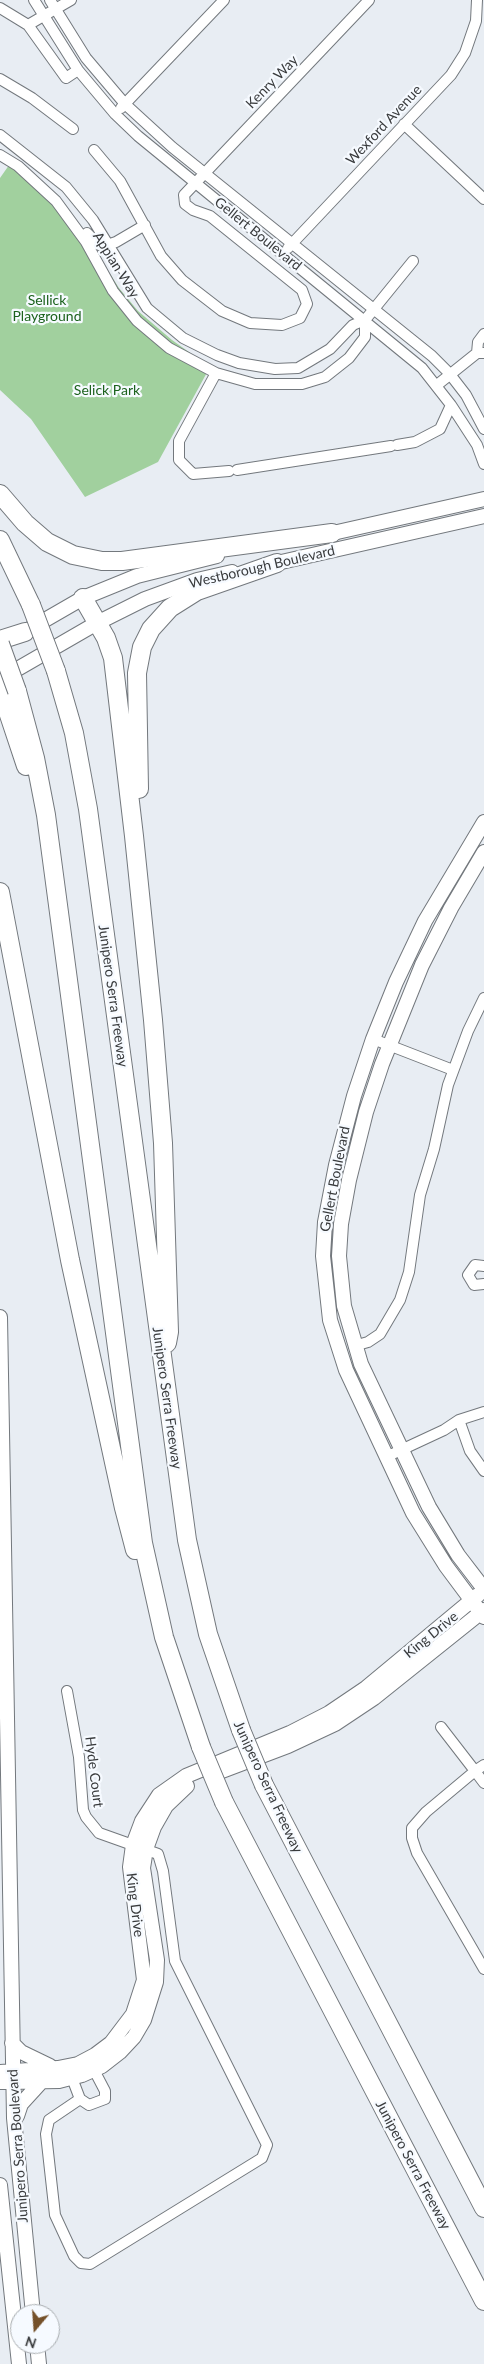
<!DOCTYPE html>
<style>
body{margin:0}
#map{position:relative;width:484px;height:2364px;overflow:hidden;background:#e8edf3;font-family:Lato,sans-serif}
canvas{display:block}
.north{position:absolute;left:10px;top:2304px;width:50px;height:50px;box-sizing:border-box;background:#f6faff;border:1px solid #aaaeb1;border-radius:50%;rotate:198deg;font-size:14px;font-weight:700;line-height:20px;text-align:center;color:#393b3d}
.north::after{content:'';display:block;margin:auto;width:18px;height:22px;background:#75512a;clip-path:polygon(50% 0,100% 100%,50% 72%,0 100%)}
</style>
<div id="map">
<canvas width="484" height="2364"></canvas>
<div class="north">N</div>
</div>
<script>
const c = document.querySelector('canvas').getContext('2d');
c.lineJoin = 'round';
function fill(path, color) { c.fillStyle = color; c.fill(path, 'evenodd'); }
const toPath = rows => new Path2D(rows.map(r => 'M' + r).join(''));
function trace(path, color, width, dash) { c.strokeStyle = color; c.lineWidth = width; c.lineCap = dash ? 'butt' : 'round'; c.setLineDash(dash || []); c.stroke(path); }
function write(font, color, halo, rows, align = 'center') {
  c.font = font + ' Lato,sans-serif'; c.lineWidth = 4.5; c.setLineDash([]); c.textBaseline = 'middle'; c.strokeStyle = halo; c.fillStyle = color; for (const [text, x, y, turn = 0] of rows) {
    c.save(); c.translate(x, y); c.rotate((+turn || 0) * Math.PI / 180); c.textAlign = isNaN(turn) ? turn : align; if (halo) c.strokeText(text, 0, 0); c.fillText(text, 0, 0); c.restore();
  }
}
const green = toPath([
 [14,158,61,201,74,217,119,288,138,311,172,340,210,367,158,462,85,497,31,419,0,390,0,178]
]);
const street = toPath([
 [34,0,78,70,115,114,138,136,422,368,451,405,477,445,484,464],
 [50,0,86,58,125,104,172,147,432,356,449,373,466,395,484,429],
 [0,8,28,25,66,78,78,70],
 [28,25,71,0],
 [0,79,32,98,73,129],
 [121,108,224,0],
 [404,124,484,199],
 [0,135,66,187,93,220,147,308,183,338,217,355,239,363,275,369,298,368,330,349,353,325,365,320,413,261],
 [94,150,120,181,161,256,182,280,222,311,250,323,282,325,300,318,307,304,302,290,210,216,193,210,185,204,184,195,369,0],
 [0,155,18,166,56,201,86,242,113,291,137,321,169,348,216,373,255,384,302,384,325,377,349,358,365,337,365,320],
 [87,233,99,245,107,245,116,242,145,225],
 [288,248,451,75,465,53,476,21,477,0],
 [477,353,478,342,484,334],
 [216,373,179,441,179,460,193,474,229,471],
 [437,385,477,353,484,353],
 [397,445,415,442,440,429,451,405],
 [237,470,391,446],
 [373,1039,453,1070],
 [484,1266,475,1265,468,1275,474,1285,484,1284],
 [354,1346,368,1342,380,1334,400,1300,409,1272,420,1195,434,1149,448,1085,468,1031,484,998],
 [459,1420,470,1451,484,1471],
 [386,1457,444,1430,459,1420,484,1412],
 [67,1691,79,1757,83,1810,86,1817,99,1833,158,1854,163,1871,175,1961,267,2145,262,2158,90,2264,81,2263,74,2256,55,2215,46,2134,49,2120,80,2099],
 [441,1727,475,1771,484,1765],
 [484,1783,475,1771,426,1812,412,1828,412,1838,417,1853,484,1969],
 [72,2078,80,2099,89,2105,105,2099,105,2091,94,2070]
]);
const secondary = toPath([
 [324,535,484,499],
 [268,565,484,516],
 [31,628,83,598,137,576,217,556],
 [0,679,97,623,145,599,197,580,232,572],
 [484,822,425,921,396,982,373,1039,354,1096,336,1165,325,1222,323,1256,330,1320,346,1370,413,1513,446,1566,484,1617],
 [484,852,451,908,422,965,382,1064,366,1112,349,1180,341,1224,339,1256,344,1306,361,1364,429,1507,458,1555,484,1589],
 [0,1317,14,2118,33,2314],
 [214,1774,288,1746,335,1724,374,1698,484,1610],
 [12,2043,21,2052,50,2066],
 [0,2072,58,2068,78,2064,95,2055,111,2043,133,2014,144,1980,130,1867,133,1845,142,1821,159,1795,186,1776,290,1733,329,1713,366,1688,478,1595],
 [0,2082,59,2081,82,2075,102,2066,120,2052,134,2037,144,2020,156,1982,157,1960,143,1868,146,1849,154,1827,166,1806,187,1786],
 [17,2116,21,2104,42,2081],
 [0,2185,19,2364],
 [37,2344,39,2364]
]);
const highway = toPath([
 [0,494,25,523,47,542,73,555,102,561,122,561,332,533],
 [0,540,31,605],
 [83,598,106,638,113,658,134,836,153,1020,163,1143,169,1332,167,1343],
 [0,640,25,632],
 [56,671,74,733,88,809,187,1540,208,1634,241,1730],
 [0,688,26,766],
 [17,691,35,758,46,815,143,1543,164,1637,201,1747],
 [139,789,137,673,142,647,151,629,170,608,197,591,277,563],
 [0,892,70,1260,124,1508,135,1550],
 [264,1785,484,2208],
 [224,1802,484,2301]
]);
const highwayBridge = toPath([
 [31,605,56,671],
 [0,644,17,691],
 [241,1730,264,1785],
 [201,1747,224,1802]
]);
const streetNames = [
 ["Kenry Way",272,82,-46],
 ["Wexford Avenue",384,125,-47],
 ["Gellert Boulevard",258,234,39],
 ["Appian Way",116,265,58],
 ["Westborough Boulevard",262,567,-13],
 ["Junipero Serra Freeway",113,996,82],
 ["Gellert Boulevard",335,1179,-79],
 ["Junipero Serra Freeway",167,1398,82],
 ["King Drive",431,1635,-39],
 ["Hyde Court",94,1772,83],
 ["Junipero Serra Freeway",268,1787,65],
 ["King Drive",135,1905,83],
 ["Junipero Serra Boulevard",18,2146,-94],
 ["Junipero Serra Freeway",413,2165,62]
];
const parkNames = [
 ["Sellick",47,300],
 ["Playground",47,316],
 ["Selick Park",107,390]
];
fill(green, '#a1d09e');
trace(street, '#73787d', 12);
trace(secondary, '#73787d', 16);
trace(highway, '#73787d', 20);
trace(street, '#fff', 10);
trace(secondary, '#fff', 14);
trace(highway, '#fff', 18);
trace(highwayBridge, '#73787d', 20, []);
trace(highwayBridge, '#fff', 18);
write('14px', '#393b3d', '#f6faff', streetNames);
write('14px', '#1c621d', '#f6faff', parkNames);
</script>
